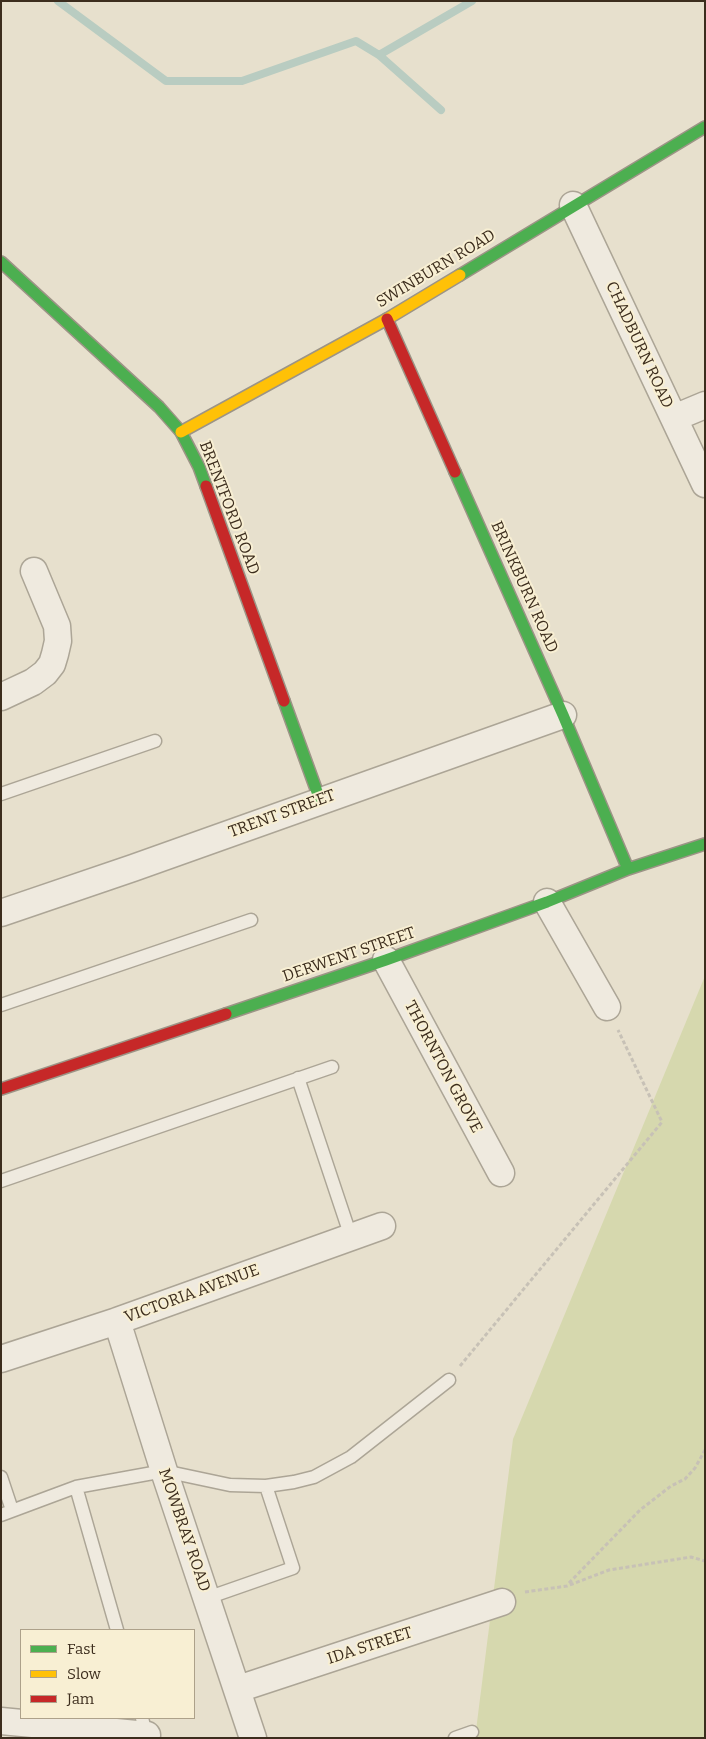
<!DOCTYPE html>
<style>
body{margin:0}
#map{position:relative;width:706px;height:1739px;overflow:hidden;background:#e7e0cd;font-family:Bitter,serif}
canvas{display:block}
.frame{position:absolute;inset:0;border:2px solid #3c2d1d;pointer-events:none}
.legend{position:absolute;left:20px;top:1629px;width:175px;height:90px;box-sizing:border-box;background:#f8efd3;border:1px solid #ada18a;margin:0;padding:6px 9px;list-style:none;font-size:15px;color:#3c2d1d}
.legend li{display:flex;align-items:center;gap:10px;height:25px}
.legend b{width:25px;border:1px solid #ada18a}
</style>
<div id="map">
<canvas width="706" height="1739"></canvas>
<div class="frame"></div>
<ul class="legend">
<li><b style="height:6px;background:#4caf50"></b>Fast</li>
<li><b style="height:6px;background:#ffc107"></b>Slow</li>
<li><b style="height:6px;background:#c62828"></b>Jam</li>
</ul>
</div>
<script>
const c = document.querySelector('canvas').getContext('2d');
c.lineJoin = 'round';
function fill(path, color) { c.fillStyle = color; c.fill(path, 'evenodd'); }
const toPath = rows => new Path2D(rows.map(r => 'M' + r).join(''));
function trace(path, color, width, dash) { c.strokeStyle = color; c.lineWidth = width; c.lineCap = dash ? 'butt' : 'round'; c.setLineDash(dash || []); c.stroke(path); }
function write(font, color, halo, rows, align = 'center') {
  c.font = font + ' Bitter,serif'; c.lineWidth = 4; c.setLineDash([]); c.textBaseline = 'middle'; c.strokeStyle = halo; c.fillStyle = color; for (const [text, x, y, turn = 0] of rows) {
    c.save(); c.translate(x, y); c.rotate((+turn || 0) * Math.PI / 180); c.textAlign = isNaN(turn) ? turn : align; if (halo) c.strokeText(text, 0, 0); c.fillText(text, 0, 0); c.restore();
  }
}
const green = toPath([
 [705,976,705,1738,475,1738,513,1439]
]);
const stream = toPath([
 [58,1,166,81,242,81,356,41,379,55,441,110],
 [379,55,472,1]
]);
const path = toPath([
 [460,1366,662,1122,618,1030],
 [569,1583,640,1510,671,1486,685,1479,695,1468,705,1450],
 [525,1592,567,1586,609,1570,691,1557,705,1561]
]);
const lane = toPath([
 [1,794,155,741],
 [1,1005,251,920],
 [298,1078,351,1237],
 [1,1181,332,1067],
 [1,1477,12,1510],
 [76,1487,117,1630],
 [1,1515,76,1487,164,1471,230,1485,266,1486,294,1482,314,1477,351,1457,449,1380],
 [207,1598,293,1568,266,1486],
 [142,1718,147,1738],
 [455,1738,472,1732]
]);
const street = toPath([
 [573,205,705,484],
 [674,418,705,405],
 [1,697,33,682,45,673,52,664,55,654,58,641,57,626,34,571],
 [547,902,607,1007],
 [1,913,133,868,563,715],
 [386,960,501,1173],
 [117,1321,164,1471,253,1738],
 [1,1359,117,1321,382,1226],
 [238,1689,502,1602],
 [1,1721,147,1735]
]);
const fast = toPath([
 [1,262,159,407,181,432,199,467,206,486],
 [460,275,705,127],
 [455,472,563,715,628,869],
 [284,701,320,800],
 [226,1014,386,960,547,902,628,869,705,844]
]);
const slow = toPath([
 [181,432,387,319,460,275]
]);
const jam = toPath([
 [387,319,455,472],
 [206,486,284,701],
 [1,1089,226,1014]
]);
const streetNames = [
 ["SWINBURN ROAD",436,269,-31],
 ["CHADBURN ROAD",639,345,65],
 ["BRENTFORD ROAD",229,508,69],
 ["BRINKBURN ROAD",524,587,66],
 ["TRENT STREET",282,814,-20],
 ["DERWENT STREET",349,955,-19],
 ["THORNTON GROVE",443,1067,62],
 ["VICTORIA AVENUE",192,1294,-20],
 ["MOWBRAY ROAD",184,1530,71],
 ["IDA STREET",370,1646,-18]
];
fill(green, '#d6d8ae');
trace(stream, '#b9ccc1', 8);
trace(lane, '#aca596', 15);
trace(street, '#aca596', 29);
trace(fast, '#9c9486', 14);
trace(slow, '#9c9486', 14);
trace(jam, '#9c9486', 14);
trace(path, '#c7c1b6', 3, [4, 2.5]);
trace(lane, '#efeadf', 12);
trace(street, '#efeadf', 26);
trace(fast, '#4caf50', 11);
trace(slow, '#ffc107', 11);
trace(jam, '#c62828', 11);
write('16px', '#3c2d1d', '#f8efd3', streetNames);
</script>
